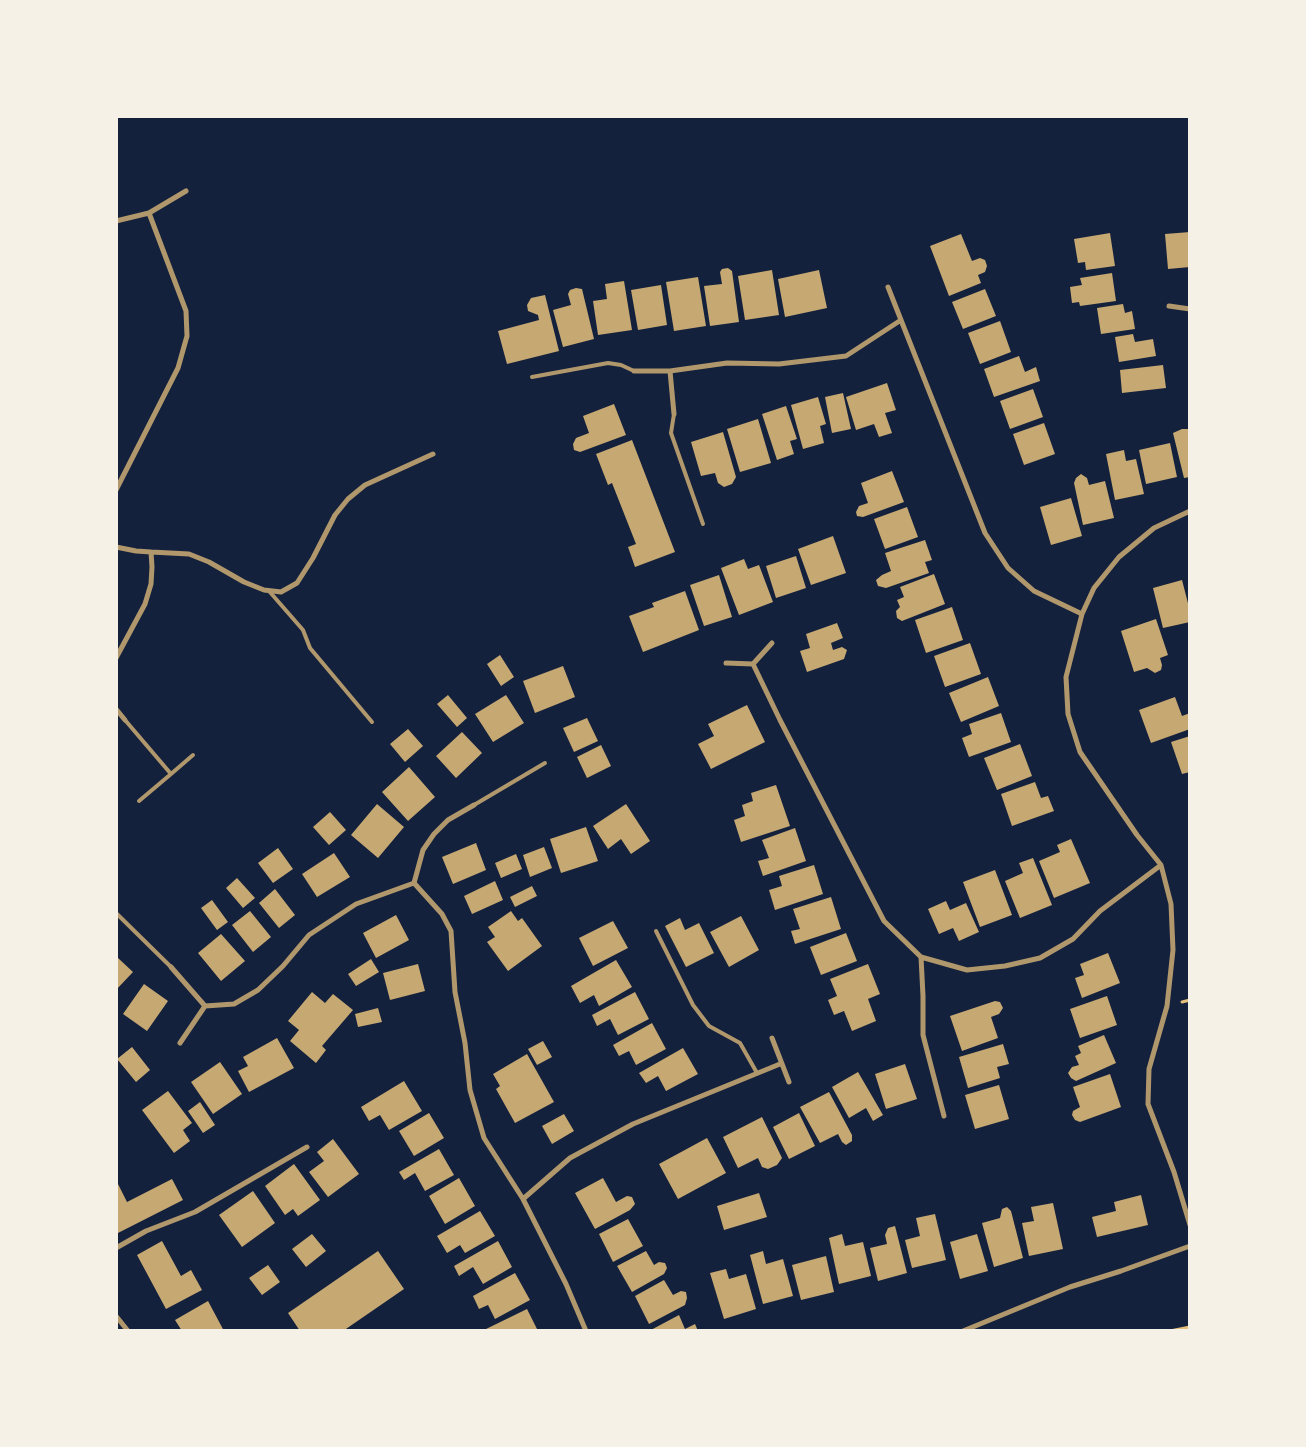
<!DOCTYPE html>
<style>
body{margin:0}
#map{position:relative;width:1306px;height:1447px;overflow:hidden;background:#14213d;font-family:Rubik,sans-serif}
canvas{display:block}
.frame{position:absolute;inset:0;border:118px solid #f6f1e7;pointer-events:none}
</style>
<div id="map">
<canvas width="1306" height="1447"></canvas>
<div class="frame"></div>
</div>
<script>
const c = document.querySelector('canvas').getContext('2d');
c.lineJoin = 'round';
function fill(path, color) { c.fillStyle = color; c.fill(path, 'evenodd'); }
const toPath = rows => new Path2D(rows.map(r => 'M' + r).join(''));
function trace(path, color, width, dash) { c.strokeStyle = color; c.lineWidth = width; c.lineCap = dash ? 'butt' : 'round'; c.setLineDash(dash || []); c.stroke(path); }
const building = toPath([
 [1190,232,1190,267,1168,269,1165,234],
 [1110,233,1115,266,1086,270,1085,262,1078,263,1074,239],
 [961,234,972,261,980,258,985,260,987,266,985,272,978,275,981,283,949,296,930,246],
 [728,268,732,271,739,322,710,326,704,286,722,284,720,272,722,269],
 [772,270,779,315,745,320,738,276],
 [819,270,827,308,785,317,778,279],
 [1112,273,1116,301,1080,306,1079,302,1072,303,1070,287,1082,285,1080,278],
 [698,277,706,326,674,331,666,282],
 [624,281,632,330,598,335,593,301,607,299,605,284],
 [661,285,667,325,638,330,631,290],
 [576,288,582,289,594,339,563,347,553,310,571,305,568,294,570,290],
 [985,289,996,316,963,329,952,302],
 [545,295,559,351,507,364,498,331,539,320,538,315,528,311,527,305,531,298],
 [1123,304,1125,313,1132,311,1135,329,1101,334,1097,308],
 [1000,321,1011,352,980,364,968,333],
 [1133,334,1135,342,1153,339,1156,356,1119,362,1115,337],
 [1019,356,1025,372,1036,367,1040,381,994,397,984,369],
 [1163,365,1166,388,1122,393,1120,370],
 [887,383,896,410,885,413,892,433,879,437,874,424,856,430,846,397],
 [1033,389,1043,417,1010,429,1000,401],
 [843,393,851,429,832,433,825,397],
 [818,397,826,424,820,426,824,443,803,449,791,405],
 [614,404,626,435,580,452,574,450,573,444,576,438,589,433,583,416],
 [786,406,797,439,790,441,794,454,777,460,762,414],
 [758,419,771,463,740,472,727,429],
 [1044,423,1055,454,1024,465,1013,434],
 [1182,429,1190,429,1190,477,1184,478,1173,433],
 [723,432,736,477,732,484,724,487,718,483,715,473,701,476,691,442],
 [632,440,675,552,635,567,628,547,636,544,612,483,608,485,596,454],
 [1170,443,1177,477,1146,484,1139,450],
 [1124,450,1126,461,1136,459,1144,494,1115,500,1106,454],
 [892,471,904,502,863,517,857,516,856,512,859,506,868,503,861,483],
 [1081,474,1087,478,1089,485,1105,481,1114,518,1083,525,1074,483,1076,478],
 [1071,498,1082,536,1051,545,1040,507],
 [907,507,918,537,885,549,874,519],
 [833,536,846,573,811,585,798,549],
 [925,540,932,560,925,562,929,573,886,588,878,586,876,580,882,575,891,571,885,553],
 [796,556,806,588,776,598,766,566],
 [744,559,748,569,759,565,773,602,739,615,721,568],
 [934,574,945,604,902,621,897,618,896,611,900,607,897,600,904,597,900,587],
 [719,575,732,617,704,626,690,585],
 [1182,580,1190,611,1190,622,1163,628,1153,588],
 [685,591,699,630,643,652,629,616,654,607,652,603],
 [952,607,963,640,926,653,915,620],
 [1156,619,1168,655,1160,658,1162,665,1161,670,1155,673,1147,668,1134,672,1121,631],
 [837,623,843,638,831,643,833,650,842,647,847,650,844,659,807,672,800,651,810,648,806,634],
 [970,643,981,674,945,687,934,656],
 [500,655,514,677,501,686,487,664],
 [563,666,575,697,535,713,523,681],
 [988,677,999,706,961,722,949,693],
 [448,695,467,718,457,727,437,704],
 [506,695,524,723,493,742,475,714],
 [1175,697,1182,716,1190,713,1190,729,1151,743,1139,710],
 [747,705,765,742,711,769,698,744,714,736,708,724],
 [1001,713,1011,742,969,757,962,738,972,734,969,724],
 [587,718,598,741,574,752,563,728],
 [408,729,423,746,405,762,390,744],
 [462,732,482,753,456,778,436,756],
 [1190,736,1190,772,1182,774,1171,742],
 [1020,744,1032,776,997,790,984,758],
 [601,745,611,766,587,778,577,757],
 [409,767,435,797,408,821,382,792],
 [1035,782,1041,798,1048,796,1054,811,1012,826,1001,794],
 [776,785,790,826,741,842,734,820,745,816,742,805,753,801,751,793],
 [377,804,404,827,378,858,351,835],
 [626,804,650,841,631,854,621,839,608,849,593,826],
 [330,812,346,830,329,845,313,827],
 [586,827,598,861,561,873,550,839],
 [795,828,806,861,763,876,758,861,769,858,762,840],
 [1071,839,1090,883,1054,898,1039,861,1060,852,1057,845],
 [476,843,486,870,453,884,442,857],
 [544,847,552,868,530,877,523,855],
 [278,848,293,869,273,883,258,863],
 [334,853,350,877,317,897,302,874],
 [516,854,522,869,501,878,495,863],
 [1033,858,1052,905,1020,918,1005,881,1023,873,1019,863],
 [814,865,823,894,775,910,769,890,782,886,779,876],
 [995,870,1012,915,980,927,963,882],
 [237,878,255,898,243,908,226,888],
 [495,881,503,900,472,914,464,896],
 [532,886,537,896,515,907,510,897],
 [275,889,295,915,279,928,259,903],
 [831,897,841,929,795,944,791,931,800,929,793,909],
 [212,900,228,922,217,930,201,908],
 [946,901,950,910,966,903,979,932,959,941,953,928,939,934,928,909],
 [250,911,271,937,253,952,232,925],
 [511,911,518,921,522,918,542,946,508,971,487,942,495,937,488,927],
 [396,915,409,940,376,958,363,933],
 [741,916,759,950,729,967,710,932],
 [680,918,685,930,699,923,714,953,686,967,665,926],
 [613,921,628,948,593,966,579,938],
 [846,933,857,961,821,975,810,947],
 [221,934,245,961,221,981,198,953],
 [1108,953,1120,983,1082,998,1075,978,1084,975,1080,964],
 [118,958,133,972,116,990,116,960],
 [371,959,379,972,356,986,348,974],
 [616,960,632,987,599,1006,594,995,580,1003,571,986],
 [418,964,425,991,390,1000,383,973],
 [868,964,880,994,868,999,876,1021,852,1031,844,1011,834,1015,828,1000,837,996,830,979],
 [144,984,168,1001,147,1031,123,1014],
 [312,992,325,1003,333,994,353,1010,322,1046,326,1050,316,1063,290,1041,299,1030,288,1021],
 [635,992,649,1019,618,1035,610,1019,597,1026,592,1015],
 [1107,996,1117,1025,1080,1038,1070,1009],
 [995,1001,1000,1002,1003,1008,999,1014,991,1017,998,1038,962,1051,950,1016],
 [378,1008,382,1022,358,1027,355,1014],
 [652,1023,666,1049,636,1065,629,1051,619,1056,613,1045],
 [1104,1035,1116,1063,1076,1081,1071,1078,1068,1073,1072,1067,1079,1065,1075,1056,1081,1053,1078,1046],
 [277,1038,294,1068,249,1092,238,1071,248,1066,243,1057],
 [543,1041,552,1057,537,1065,528,1049],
 [1003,1044,1009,1064,997,1067,1000,1078,968,1088,959,1057],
 [132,1047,150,1070,136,1082,117,1059],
 [683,1048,698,1074,666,1091,658,1076,646,1083,639,1073],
 [527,1054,554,1102,515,1123,496,1089,500,1086,493,1074],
 [220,1062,242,1094,213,1114,191,1082],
 [905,1064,917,1099,886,1109,875,1074],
 [858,1072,883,1115,873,1121,866,1108,849,1118,832,1087],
 [1110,1074,1121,1107,1080,1122,1075,1120,1072,1115,1073,1111,1080,1107,1073,1087],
 [404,1081,422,1111,389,1130,380,1115,369,1121,361,1107],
 [999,1085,1009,1119,975,1129,965,1095],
 [168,1091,192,1123,183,1130,190,1141,174,1153,142,1110],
 [829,1092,852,1135,852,1141,846,1145,842,1142,838,1134,820,1143,800,1107],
 [200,1102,215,1125,203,1133,188,1111],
 [429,1113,444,1138,414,1156,399,1131],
 [799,1113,815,1146,789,1159,773,1127],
 [564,1114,574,1131,552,1144,542,1126],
 [762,1117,782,1158,777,1165,768,1169,762,1167,758,1158,738,1168,723,1137],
 [707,1138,726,1173,678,1199,659,1164],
 [333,1139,359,1174,328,1197,309,1172,324,1161,317,1152],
 [439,1149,454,1175,425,1191,415,1173,404,1180,399,1172],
 [294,1164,320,1200,298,1216,293,1209,285,1215,265,1186],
 [459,1178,475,1206,445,1224,429,1196],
 [603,1178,616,1202,627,1196,632,1197,635,1204,630,1210,595,1229,575,1193],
 [172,1179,183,1200,116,1234,116,1180,127,1202],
 [253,1191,275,1223,242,1247,219,1215],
 [759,1193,767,1217,724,1230,717,1206],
 [1141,1195,1148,1225,1097,1237,1092,1217,1116,1211,1114,1202],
 [1053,1203,1063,1249,1029,1256,1022,1223,1034,1221,1031,1207],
 [1007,1207,1011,1211,1023,1258,994,1267,982,1223,1000,1218,1002,1209],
 [480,1211,495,1236,465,1253,460,1245,447,1253,437,1236],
 [935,1214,946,1260,912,1268,905,1240,920,1236,916,1218],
 [628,1219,643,1246,613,1262,599,1234],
 [895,1226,907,1273,878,1281,870,1248,887,1244,885,1235,888,1228],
 [312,1234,326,1251,306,1267,292,1249],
 [842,1234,845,1246,863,1242,871,1276,839,1284,829,1238],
 [977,1234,988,1271,960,1279,950,1242],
 [162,1241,181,1276,191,1270,202,1290,166,1309,137,1255],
 [498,1241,512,1267,483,1284,473,1267,459,1276,454,1266],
 [378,1251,404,1289,343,1331,300,1331,288,1313],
 [646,1251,654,1265,659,1262,665,1263,667,1268,664,1274,632,1292,617,1266],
 [763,1251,766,1264,783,1259,793,1296,763,1304,750,1255],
 [826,1256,834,1292,801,1300,792,1265],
 [268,1265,280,1282,262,1295,249,1278],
 [726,1269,729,1279,746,1274,756,1309,724,1319,710,1273],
 [515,1273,530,1300,495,1319,488,1305,479,1309,473,1296],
 [664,1280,673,1295,681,1291,686,1292,687,1298,685,1305,649,1324,635,1296],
 [208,1301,224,1331,182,1331,175,1320],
 [527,1309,538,1331,486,1331,486,1329],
 [679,1315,685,1329,695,1324,698,1331,649,1331]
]);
const path = toPath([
 [1182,1002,1190,1000],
 [1170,1331,1190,1327]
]);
const service = toPath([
 [532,377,608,363,621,365,634,371],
 [674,414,671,433,703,524],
 [269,591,303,630,310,648,372,722],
 [125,720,171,774,139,801],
 [171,774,193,755],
 [474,805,545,763],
 [116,913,171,967],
 [656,931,693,1005,709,1026,740,1043,757,1073]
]);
const minor = toPath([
 [149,213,186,191],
 [116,221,149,213,186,311,187,336,178,368,116,490],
 [888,287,901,320],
 [1169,306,1190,309],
 [634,371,670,371,727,363,779,364,846,356,901,320,985,533,1008,568,1034,591,1082,614],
 [670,371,674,414],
 [1190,511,1154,528,1119,557,1094,588,1082,614,1066,677,1068,714,1080,752,1137,835,1161,865,1171,904,1173,950,1167,1006,1149,1069,1148,1104,1174,1172,1190,1225],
 [116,547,136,551,151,552,152,567,151,584,145,604,116,658],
 [151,552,189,554,209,562,244,582,264,590,281,592,297,583,313,558,335,515,348,499,365,485,433,454],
 [726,663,753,664,772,643],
 [753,664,780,720,884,921,921,957,967,970,1005,966,1040,958,1073,939,1100,911,1161,865],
 [116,709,125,720],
 [414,883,423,850,434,834,448,820,474,805],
 [921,957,923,996,923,1035,944,1116],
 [171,967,205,1006,234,1004,258,990,283,966,309,935,356,904,414,883,442,914,451,931,455,992,465,1043,470,1090,484,1138,523,1199,566,1284,586,1331],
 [772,1038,789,1082],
 [180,1043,205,1006],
 [523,1199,570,1158,633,1124,780,1064],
 [116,1248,146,1231,195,1212,307,1147],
 [116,1316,128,1331],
 [963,1331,1070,1287,1121,1271,1190,1246]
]);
fill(building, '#c6a872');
trace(path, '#e5c07b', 3);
trace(service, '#b1986c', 4);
trace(minor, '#b1986c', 5);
</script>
